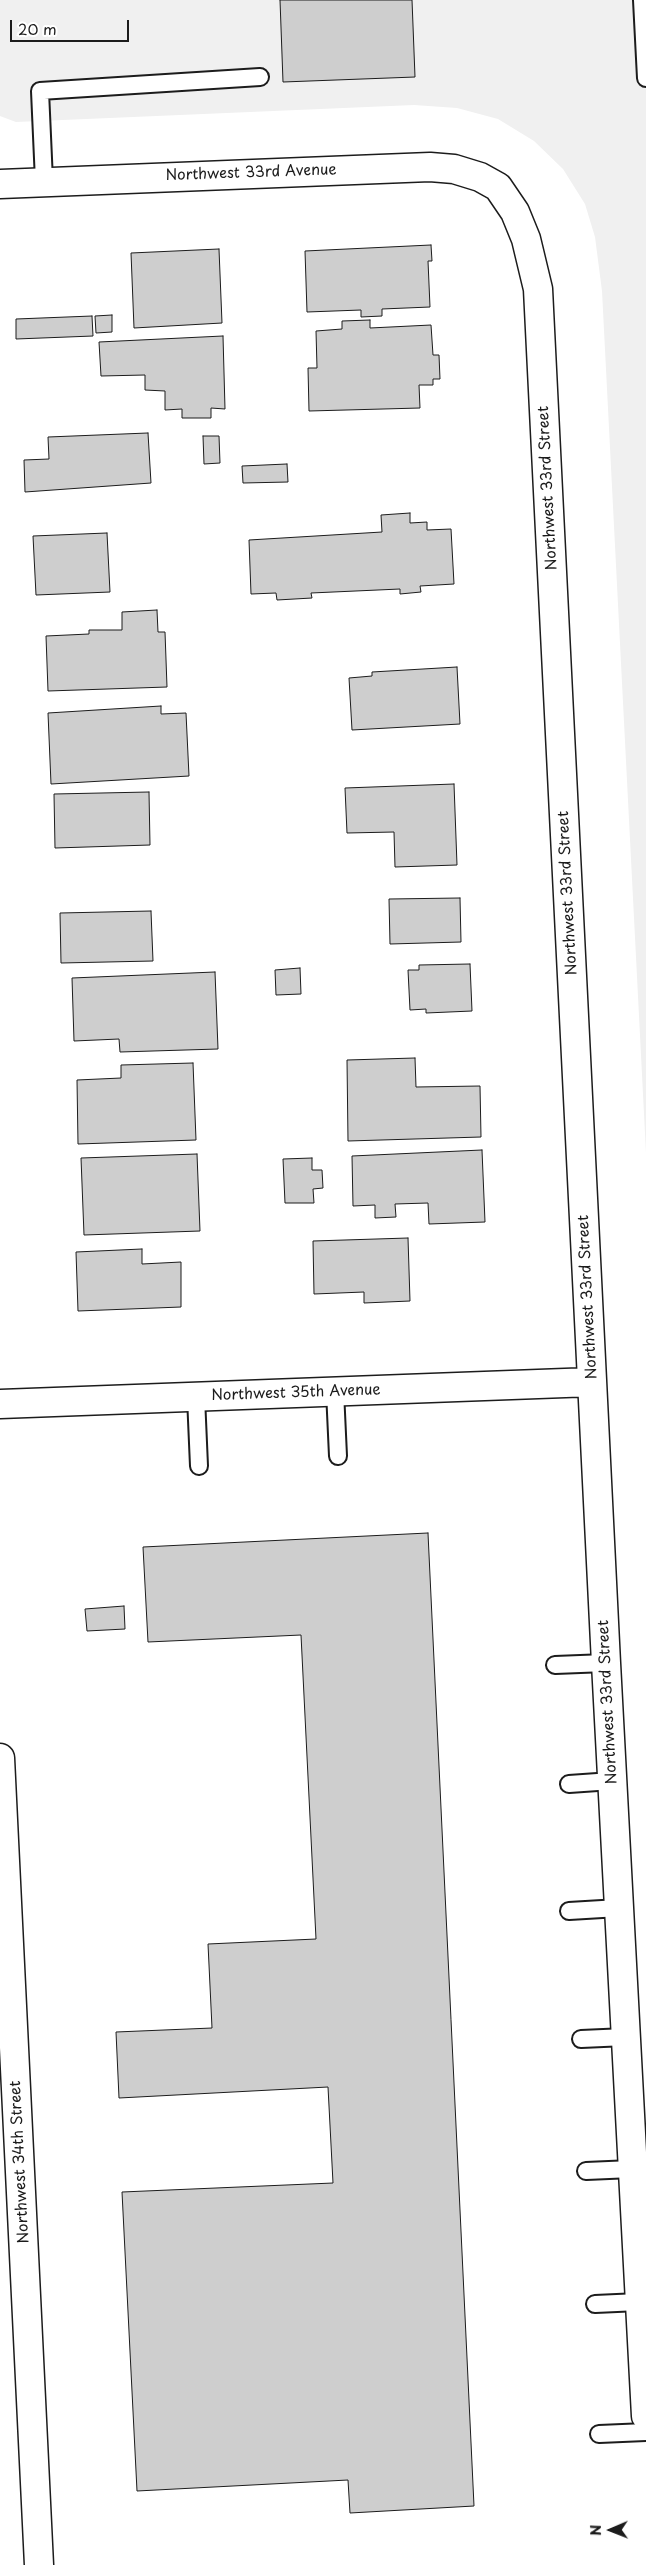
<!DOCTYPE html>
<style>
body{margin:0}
#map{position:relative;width:646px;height:2565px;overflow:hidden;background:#fff;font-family:"Playpen Sans",sans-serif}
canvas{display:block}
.north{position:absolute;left:586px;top:2505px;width:50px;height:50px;-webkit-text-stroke:4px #fff;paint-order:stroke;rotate:269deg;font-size:14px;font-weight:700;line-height:20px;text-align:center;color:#1c1c1c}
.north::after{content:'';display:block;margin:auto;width:18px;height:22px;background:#1c1c1c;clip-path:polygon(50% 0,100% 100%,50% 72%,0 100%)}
.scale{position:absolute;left:10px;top:20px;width:119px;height:22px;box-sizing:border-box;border:2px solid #1c1c1c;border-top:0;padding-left:6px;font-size:15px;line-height:18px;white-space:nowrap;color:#1c1c1c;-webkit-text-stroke:4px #fff;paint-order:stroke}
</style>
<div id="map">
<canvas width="646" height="2565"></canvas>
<div class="north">N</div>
<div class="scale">20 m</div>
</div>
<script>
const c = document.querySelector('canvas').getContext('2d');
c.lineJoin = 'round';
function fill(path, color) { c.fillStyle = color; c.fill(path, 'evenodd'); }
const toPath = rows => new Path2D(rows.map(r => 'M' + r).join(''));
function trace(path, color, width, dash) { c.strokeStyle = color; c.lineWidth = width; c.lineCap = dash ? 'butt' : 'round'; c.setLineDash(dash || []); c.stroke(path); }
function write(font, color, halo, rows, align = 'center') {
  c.font = font + ' "Playpen Sans",sans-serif'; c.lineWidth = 4.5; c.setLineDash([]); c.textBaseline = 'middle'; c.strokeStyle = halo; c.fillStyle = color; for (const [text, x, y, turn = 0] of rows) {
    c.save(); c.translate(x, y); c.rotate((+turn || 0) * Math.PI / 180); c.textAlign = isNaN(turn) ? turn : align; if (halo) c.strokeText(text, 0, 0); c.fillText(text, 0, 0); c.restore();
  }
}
const built = toPath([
 [0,0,646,0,646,1153,602,291,595,237,585,204,563,169,534,141,498,119,457,108,414,105,16,122,0,116]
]);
const building = toPath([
 [280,0,412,0,415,77,283,82,280,0],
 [431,245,432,261,428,261,430,307,382,309,382,316,361,317,361,310,307,312,305,251,431,245],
 [219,249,222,323,134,328,131,253,219,249],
 [112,315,112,332,96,333,95,316,112,315],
 [92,316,93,336,16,339,16,319,92,316],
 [370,320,370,328,431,325,433,355,439,355,440,379,433,379,433,385,419,385,420,408,309,411,308,368,317,368,316,331,342,329,342,321,370,320],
 [223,336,225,409,211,408,211,418,182,418,182,409,165,410,165,391,145,390,145,375,101,376,99,342,223,336],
 [148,433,151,483,25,492,24,460,49,459,48,437,148,433],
 [203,436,219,436,220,463,204,464,203,436],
 [287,464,288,482,243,483,242,466,287,464],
 [410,513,410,523,427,522,427,530,451,529,454,584,420,586,421,592,400,594,400,589,311,593,312,598,277,600,276,593,251,594,249,540,382,532,381,515,410,513],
 [107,533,110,592,36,595,33,536,107,533],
 [157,610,158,632,165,632,167,687,48,691,46,636,89,634,89,630,122,630,122,612,157,610],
 [457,667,460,724,352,730,349,678,372,676,372,672,457,667],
 [161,706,161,714,186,713,189,776,51,784,48,713,161,706],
 [454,784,457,865,395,867,394,832,347,833,345,788,454,784],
 [149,792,150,845,55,848,54,794,149,792],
 [460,898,461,942,390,944,389,899,460,898],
 [151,911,153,961,61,963,60,913,151,911],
 [470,964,472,1011,426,1013,426,1009,410,1010,408,970,419,970,419,965,470,964],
 [300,968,301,994,276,995,275,970,300,968],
 [215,972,218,1049,120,1052,119,1039,74,1041,72,978,215,972],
 [415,1058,416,1087,480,1086,481,1137,348,1141,347,1060,415,1058],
 [193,1063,196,1140,78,1144,77,1080,121,1078,121,1065,193,1063],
 [482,1150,485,1222,429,1224,428,1203,395,1204,396,1217,375,1218,375,1205,353,1206,352,1156,482,1150],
 [197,1154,200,1231,84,1235,81,1158,197,1154],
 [312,1158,312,1170,322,1170,323,1188,313,1189,314,1203,285,1203,283,1159,312,1158],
 [408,1238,410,1301,364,1303,364,1292,314,1294,313,1241,408,1238],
 [142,1249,142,1264,181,1262,181,1307,78,1311,76,1252,142,1249],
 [428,1533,474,2506,350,2513,348,2480,137,2491,122,2192,333,2183,328,2087,119,2098,116,2032,212,2028,208,1944,316,1939,301,1635,148,1642,143,1547,428,1533],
 [124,1606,125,1629,87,1631,85,1609,124,1606]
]);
const lane = toPath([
 [642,0,646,78],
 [44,181,40,91,260,77],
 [335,1391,338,1456],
 [196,1397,199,1466],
 [555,1665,606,1663],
 [569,1784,612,1781],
 [569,1911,619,1908],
 [581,2039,626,2037],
 [586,2171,632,2169],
 [595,2304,639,2302],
 [599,2434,646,2432]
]);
const street = toPath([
 [0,184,430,167,454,169,480,177,498,187,515,212,526,239,538,289,606,1663,646,2416],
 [0,1404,592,1382],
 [0,1758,39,2565]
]);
const streetNames = [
 ["Northwest 33rd Avenue",251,173,-2],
 ["Northwest 33rd Street",548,488,-93],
 ["Northwest 33rd Street",568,893,-93],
 ["Northwest 33rd Street",588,1297,-93],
 ["Northwest 35th Avenue",296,1393,-2],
 ["Northwest 33rd Street",608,1702,-93],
 ["Northwest 34th Street",20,2162,-93]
];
fill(built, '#f0f0f0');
fill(building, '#cecece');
trace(building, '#1c1c1c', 1);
trace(lane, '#1c1c1c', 20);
trace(street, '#1c1c1c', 31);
trace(lane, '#fff', 16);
trace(street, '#fff', 28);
write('15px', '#1c1c1c', '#fff', streetNames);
</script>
